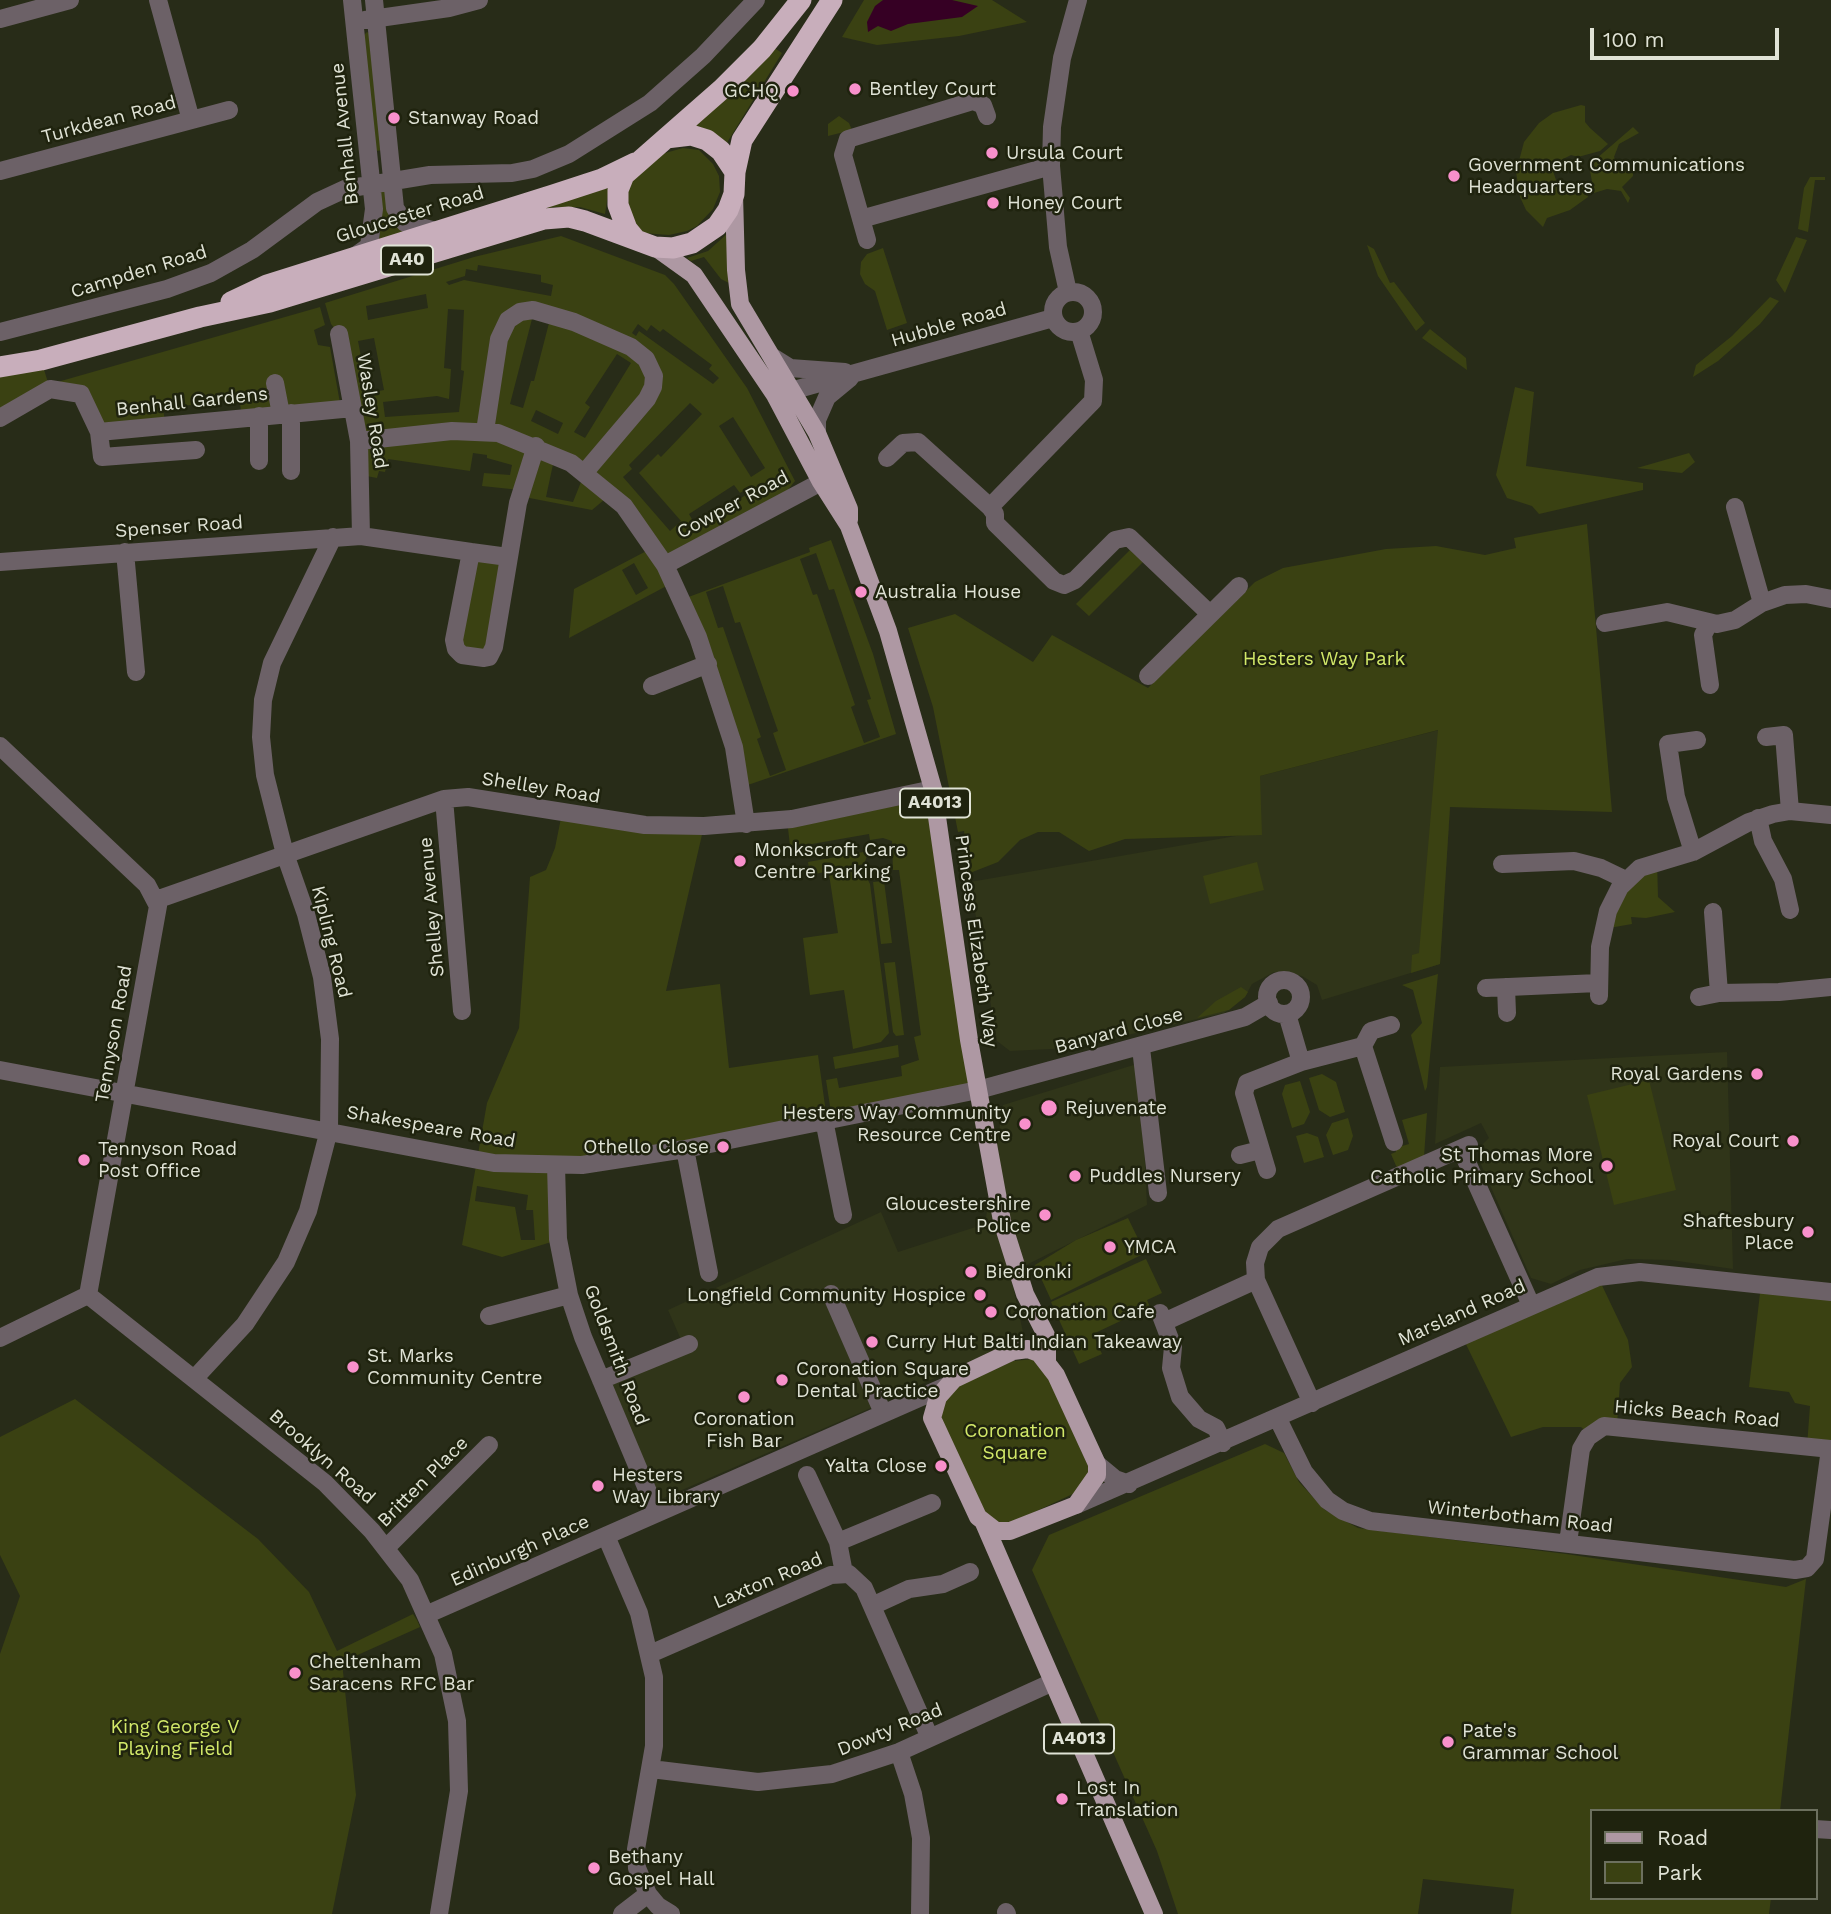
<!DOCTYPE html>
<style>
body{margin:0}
#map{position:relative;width:1831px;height:1914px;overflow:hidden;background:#282c18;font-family:"Work Sans",sans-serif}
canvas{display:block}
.legend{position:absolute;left:1590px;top:1809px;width:228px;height:91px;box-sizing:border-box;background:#1f230e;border:2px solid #6c705e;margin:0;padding:9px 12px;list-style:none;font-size:21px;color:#e0e3d6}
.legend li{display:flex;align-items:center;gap:14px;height:35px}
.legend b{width:35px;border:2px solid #6c705e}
.scale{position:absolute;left:1590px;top:28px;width:189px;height:32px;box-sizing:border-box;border:4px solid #e0e3d6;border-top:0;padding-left:9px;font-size:21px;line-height:24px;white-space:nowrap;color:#e0e3d6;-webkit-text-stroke:5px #1f230e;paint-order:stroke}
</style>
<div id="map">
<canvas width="1831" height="1914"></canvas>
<ul class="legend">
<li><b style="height:9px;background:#ae98a3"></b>Road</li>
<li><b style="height:19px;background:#3a4112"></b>Park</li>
</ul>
<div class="scale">100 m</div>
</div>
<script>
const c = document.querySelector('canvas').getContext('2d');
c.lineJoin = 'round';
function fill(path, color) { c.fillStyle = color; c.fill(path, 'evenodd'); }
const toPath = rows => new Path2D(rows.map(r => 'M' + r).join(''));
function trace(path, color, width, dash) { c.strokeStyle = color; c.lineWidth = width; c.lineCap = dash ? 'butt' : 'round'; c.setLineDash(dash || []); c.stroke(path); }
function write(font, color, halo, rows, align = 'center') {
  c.font = font + ' "Work Sans",sans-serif'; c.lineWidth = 5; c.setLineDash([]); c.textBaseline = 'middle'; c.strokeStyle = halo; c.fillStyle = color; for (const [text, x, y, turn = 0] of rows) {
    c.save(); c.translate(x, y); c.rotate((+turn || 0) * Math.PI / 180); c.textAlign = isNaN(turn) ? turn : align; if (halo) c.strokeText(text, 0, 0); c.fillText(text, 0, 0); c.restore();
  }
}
const built = toPath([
 [1439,730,1450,807,1440,964,1322,1000,1317,985,1302,976,1274,972,1252,984,1245,997,1224,1013,1070,1048,1010,1051,997,1041,970,882,1259,832,1260,776],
 [1727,1052,1733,1269,1671,1260,1627,1259,1580,1270,1551,1284,1531,1278,1479,1160,1481,1146,1489,1138,1481,1123,1435,1144,1440,1067],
 [1140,1063,1147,1205,1010,1273,1023,1332,1009,1343,873,1407,659,1500,610,1382,686,1351,668,1310,881,1212,898,1252,985,1224,1003,1105]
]);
const green = toPath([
 [864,0,992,0,1027,22,959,36,877,45,842,37],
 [367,32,372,35,385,150,375,151,363,36],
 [773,47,782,53,725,146,687,127],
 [1581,105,1585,106,1585,122,1590,128,1608,144,1600,151,1578,157,1571,155,1551,165,1557,183,1567,187,1575,182,1584,183,1588,197,1570,210,1547,218,1543,227,1526,210,1520,197,1516,172,1524,142,1539,123,1553,113],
 [839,116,849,123,852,130,828,136,828,124],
 [1633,127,1639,133,1619,144,1614,157,1618,164,1630,163,1633,167,1633,176,1622,187,1630,198,1628,203,1621,191,1607,189,1594,193,1589,165],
 [683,148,699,150,713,164,719,176,720,192,713,209,697,226,687,231,669,235,643,233,626,210,629,182,658,155],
 [1810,177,1825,177,1825,180,1815,180,1808,232,1798,229,1804,188],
 [609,187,605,214,580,207,554,207,265,297],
 [384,190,410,233,377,243,381,229,380,193],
 [728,233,729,283,721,279,704,257,691,261,687,258,708,251],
 [561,236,665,275,674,284,747,388,795,481,787,491,665,564,674,582,569,638,574,589,654,547,611,494,592,510,519,496,520,490,482,486,484,473,510,475,512,465,487,458,487,455,473,453,470,471,388,459,385,472,379,471,377,478,361,475,339,334,331,324,325,303,474,257],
 [478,265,541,275,541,282,553,285,551,296,464,280,449,285,446,282,465,276,466,269,477,271],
 [426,294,428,308,368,320,366,306],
 [448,309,464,310,461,370,464,371,459,412,385,417,383,402,437,396,449,399,451,369,444,368],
 [532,319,549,323,534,381,531,381,523,408,510,404],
 [638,324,647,331,651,325,660,332,663,329,712,365,709,369,719,378,713,384,639,331,636,336,632,333],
 [374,338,384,390,368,393,358,341],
 [617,354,631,363,585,438,574,432,590,407,585,403],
 [690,403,702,414,661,457,658,454,639,473,681,521,670,531,623,477,632,469,629,465],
 [536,410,563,423,558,434,531,421],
 [733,417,765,468,751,477,719,426],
 [555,455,585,472,573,502,546,497],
 [734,485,740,493,748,488,750,492,697,528,689,514],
 [634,563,648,588,636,595,622,570],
 [1796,237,1807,240,1785,293,1776,280],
 [1367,245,1374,249,1390,283,1394,282,1425,323,1416,331,1378,276],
 [883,248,907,323,887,330,875,291,865,284,860,274,861,262,867,254],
 [1770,297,1779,301,1760,324,1718,361,1693,377,1696,365,1732,336],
 [320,307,325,325,314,330,318,345,330,347,340,403,241,411,239,396,163,410,165,420,104,428,89,393,54,383],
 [1430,329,1466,358,1467,370,1422,338],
 [41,360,50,389,0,418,0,367],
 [1515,387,1534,392,1526,466,1643,483,1643,490,1539,514,1532,506,1507,498,1496,475],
 [1689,453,1695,462,1682,473,1637,468],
 [1587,524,1612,812,1450,807,1440,964,1411,973,1412,955,1419,953,1438,730,1260,776,1262,835,1125,839,1089,851,1059,832,1038,832,1020,840,998,862,970,873,964,831,958,832,933,707,908,628,955,614,1033,662,1052,635,1148,688,1255,582,1283,568,1386,549,1436,546,1485,555,1516,548,1514,538],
 [831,540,873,654,896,734,742,787,683,599,810,552,809,548],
 [816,553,829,590,834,589,871,699,867,700,880,737,864,743,851,707,855,705,817,594,813,595,800,559],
 [723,586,735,623,740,622,778,731,773,733,786,770,770,776,757,739,761,737,723,627,718,628,706,592],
 [1130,550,1143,562,1089,616,1076,604],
 [471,552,508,557,492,653,458,653],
 [933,789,978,1090,832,1119,826,1080,837,1078,839,1088,902,1076,901,1066,919,1060,914,1037,921,1035,899,870,893,870,892,841,883,838,870,840,869,834,806,845,806,850,791,854,787,820],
 [562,813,704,826,666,991,720,984,729,1068,818,1055,827,1120,556,1165,558,1240,502,1257,462,1245,487,1103,519,1028,530,877,546,870,555,848],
 [477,1186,528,1195,526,1210,533,1210,535,1240,521,1240,515,1207,475,1201],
 [869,851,864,864,810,875,808,862],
 [1657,860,1658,897,1675,912,1646,918,1631,917,1632,924,1603,929,1608,911],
 [1257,862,1264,890,1210,904,1203,876],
 [856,869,865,874,870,884,889,1033,881,1042,853,1049,844,990,810,995,803,938,838,933,829,874],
 [884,881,892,943,881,944,873,882],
 [895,962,904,1035,896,1036,893,1032,884,963],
 [1438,974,1427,1087,1425,1091,1411,1035,1422,1023,1413,990,1402,985],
 [1241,987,1248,992,1245,997,1229,1010,1197,1018,1216,1001],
 [898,1045,899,1057,835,1069,833,1057],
 [1322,1074,1336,1082,1345,1112,1330,1117,1319,1110,1309,1078],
 [1649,1080,1676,1190,1614,1205,1587,1095],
 [1300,1081,1310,1112,1304,1124,1292,1128,1282,1094,1285,1085],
 [1427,1113,1424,1157,1397,1168,1391,1154,1396,1152,1395,1148,1409,1144,1402,1120],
 [1348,1118,1353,1136,1348,1150,1333,1155,1326,1135,1332,1123],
 [1307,1133,1318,1137,1324,1157,1304,1163,1296,1136],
 [1128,1218,1145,1253,1051,1300,1035,1265,1076,1240],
 [1146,1259,1162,1293,1147,1300,1150,1307,1093,1334,1102,1354,1079,1364,1051,1302],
 [1598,1277,1628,1340,1632,1367,1620,1383,1617,1425,1590,1435,1581,1427,1543,1427,1511,1437,1462,1336],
 [1761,1285,1831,1292,1831,1449,1807,1446,1810,1406,1795,1403,1789,1392,1749,1387],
 [1034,1359,1042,1364,1090,1470,1077,1492,1011,1523,998,1523,987,1516,942,1421,941,1412,942,1403,957,1387,1013,1361],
 [75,1399,258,1539,309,1592,337,1651,413,1614,417,1620,420,1627,342,1662,356,1795,332,1914,0,1914,0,1654,20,1596,0,1555,0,1437],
 [1265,1444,1284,1453,1299,1482,1325,1510,1358,1528,1566,1554,1786,1587,1806,1579,1780,1811,1591,1811,1591,1898,1771,1898,1769,1914,1511,1914,1514,1889,1423,1879,1418,1914,1178,1914,1157,1851,1032,1570,1049,1535]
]);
const water = toPath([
 [883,0,952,0,978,6,962,17,908,24,891,31,878,26,868,32,867,22,875,6]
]);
const minor = toPath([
 [158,0,191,120],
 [352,0,374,209,369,246,355,256],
 [374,0,395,208,405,223,436,231],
 [0,19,70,0],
 [365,20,449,8,479,0],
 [0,171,229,110],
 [861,219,1051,166],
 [867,240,843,155,848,139,973,101,983,105,987,116],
 '1053 312a20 20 0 1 1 40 0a20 20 0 1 1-40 0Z',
 [1068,292,1058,247,1051,166,1052,127,1062,58,1078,0],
 [1079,331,1094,380,1093,401,990,507,995,514,995,523,1054,581,1064,585,1075,580,1115,540,1129,537,1210,614],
 [0,332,167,289,211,273,252,250,317,202,345,189,430,175,512,173,533,169,569,154,650,103,703,56,756,0],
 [339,334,359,441,361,536],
 [774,358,790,368,845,372],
 [275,383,281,414],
 [50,389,81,394,99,432,353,408],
 [780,394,1053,318],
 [0,418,50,389],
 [485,431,499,339,508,320,520,312,533,310,574,322,631,347,646,359,654,376,653,387,647,399,585,472],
 [99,432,102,457,196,450],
 [817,433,817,420,827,397,850,378],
 [359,441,452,431,498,433,571,463,624,506,665,565,698,637,734,747,746,824],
 [887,458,903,443,918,442,990,507],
 [259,461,259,416],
 [291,471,291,413],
 [1735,507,1762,603],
 [125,552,136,672],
 [471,552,508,557],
 [0,562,361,536,471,552,454,640,456,649,462,655,484,658,489,657,494,647,518,503,536,446],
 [665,565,821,482],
 [1605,623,1667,612,1717,624,1735,620,1762,603,1785,595,1806,594,1831,599],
 [1708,625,1703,635,1710,685],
 [1148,676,1239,586],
 [652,686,708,664],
 [1766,737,1784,735,1790,811],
 [0,746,147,885,158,906,88,1295],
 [444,799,462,1011],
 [1758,818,1763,841,1783,879,1790,910],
 [1693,852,1676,797,1668,744,1697,740],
 [1502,864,1574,861,1601,868,1626,880],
 [156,900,444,799,468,797,645,825,704,826,792,819,933,789],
 [1713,912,1719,993],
 '1267 997a17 17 0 1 1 34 0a17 17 0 1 1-34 0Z',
 [1506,987,1507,1013],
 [1486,988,1598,983],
 [1599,996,1600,947,1608,911,1620,887,1640,868,1693,852,1749,822,1773,814,1790,811,1831,815],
 [1699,997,1719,993,1779,992,1831,987],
 [1287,1014,1301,1062],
 [1363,1046,1394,1142],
 [1141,1048,1158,1193],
 [0,1070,494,1163,582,1165,685,1149,978,1090,1245,1017,1269,1003],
 [824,1120,843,1215],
 [685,1149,709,1273],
 [1461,1149,1531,1305],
 [1240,1155,1260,1150],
 [556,1165,558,1239,569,1295,583,1337,657,1513],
 [1267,1170,1244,1093,1247,1083,1301,1062,1363,1046,1371,1031,1391,1025],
 [831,1294,883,1413],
 [88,1295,325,1483,372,1531,410,1580,443,1654,457,1721,459,1791,439,1914],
 [1160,1313,1173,1347,1171,1368,1180,1397,1199,1419,1216,1428,1223,1443],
 [489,1316,569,1295],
 [1164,1322,1256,1280],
 [0,1338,88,1295],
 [194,1379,245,1324,286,1262,308,1211,329,1130,330,1039,322,977,306,914,285,854,265,775,261,737,263,700,272,663,333,537],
 [601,1380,689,1344],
 [1312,1403,1256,1280,1255,1263,1260,1247,1278,1229,1469,1145],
 [1278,1419,1304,1472,1327,1500,1343,1511,1370,1521,1795,1570,1807,1568,1815,1559,1830,1449],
 [1097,1464,1115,1479,1129,1484],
 [807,1475,838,1542],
 [1076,1505,1598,1277,1640,1272,1831,1292],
 [606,1536,639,1613,654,1677,654,1746,636,1849,637,1868,648,1894,658,1906,671,1914],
 [1568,1543,1581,1449,1588,1437,1604,1426,1831,1449],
 [386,1548,489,1445],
 [844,1573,838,1542,932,1503],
 [872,1606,909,1589,943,1584,970,1572],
 [428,1614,944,1387],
 [650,1654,831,1575,849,1574,864,1588,930,1738],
 [899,1752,913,1794,921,1838,920,1914],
 [651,1769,758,1782,832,1774,899,1752,1053,1682],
 [1815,1829,1831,1830],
 [1006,1912,1007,1914],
 [622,1914,648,1894]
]);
const major = toPath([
 [734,194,736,270,740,304,817,433,849,509,849,520],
 [655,247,694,275,775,395,821,482,849,526,888,631,933,789,969,1040,1002,1221,1025,1294,1047,1337,1047,1361],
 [1028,1349,1039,1353,1056,1375,1097,1464,1097,1475,1076,1505,1010,1531,996,1531,978,1517,932,1418,938,1397,954,1379,1013,1351,1028,1349],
 [984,1523,1154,1914]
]);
const highway = toPath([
 [735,172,742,140,832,0],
 [636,240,627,229,618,205,618,190,624,175,722,89,762,49,801,0],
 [231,302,267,285,553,195,602,179,635,163],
 [0,367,41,360,200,317,270,302,544,219,569,217,585,221,655,247,673,248,692,243,717,226,728,210,734,194,735,172,721,151,707,140,691,135,666,138]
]);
const markers = [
 [855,89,7,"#f890cb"],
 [793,91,7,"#f890cb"],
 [394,118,7,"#f890cb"],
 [992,153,7,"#f890cb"],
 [1454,176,7,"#f890cb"],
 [993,203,7,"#f890cb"],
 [861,592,7,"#f890cb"],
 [740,861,7,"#f890cb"],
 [1757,1074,7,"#f890cb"],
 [1049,1108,9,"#f890cb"],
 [1025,1124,7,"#f890cb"],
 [1793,1141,7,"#f890cb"],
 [723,1147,7,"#f890cb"],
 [84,1160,7,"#f890cb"],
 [1607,1166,7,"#f890cb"],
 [1075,1176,7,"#f890cb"],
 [1045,1215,7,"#f890cb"],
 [1808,1232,7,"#f890cb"],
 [1110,1247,7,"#f890cb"],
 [971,1272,7,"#f890cb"],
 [980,1295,7,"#f890cb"],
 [991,1312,7,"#f890cb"],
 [872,1342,7,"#f890cb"],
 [353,1367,7,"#f890cb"],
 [782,1380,7,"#f890cb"],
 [744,1397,7,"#f890cb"],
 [941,1466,7,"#f890cb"],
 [598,1486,7,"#f890cb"],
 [295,1673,7,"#f890cb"],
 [1448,1742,7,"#f890cb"],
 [1062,1799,7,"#f890cb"],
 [594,1868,7,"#f890cb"]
];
const shields = [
 [407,260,52],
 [935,803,70],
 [1079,1739,70]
];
const shieldNames = [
 ["A40",407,260],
 ["A4013",935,803],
 ["A4013",1079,1739]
];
const poiNames = [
 ["Bentley Court",869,89],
 ["GCHQ",779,91,"right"],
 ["Stanway Road",408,118],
 ["Ursula Court",1006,153],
 ["Government Communications",1468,165],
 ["Headquarters",1468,187],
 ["Honey Court",1007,203],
 ["Australia House",875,592],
 ["Monkscroft Care",754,850],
 ["Centre Parking",754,872],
 ["Royal Gardens",1743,1074,"right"],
 ["Rejuvenate",1065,1108],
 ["Hesters Way Community",1011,1113,"right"],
 ["Resource Centre",1011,1135,"right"],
 ["Royal Court",1779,1141,"right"],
 ["Othello Close",709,1147,"right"],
 ["Tennyson Road",98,1149],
 ["Post Office",98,1171],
 ["St Thomas More",1593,1155,"right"],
 ["Catholic Primary School",1593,1177,"right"],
 ["Puddles Nursery",1089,1176],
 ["Gloucestershire",1031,1204,"right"],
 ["Police",1031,1226,"right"],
 ["Shaftesbury",1794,1221,"right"],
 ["Place",1794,1243,"right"],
 ["YMCA",1124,1247],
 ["Biedronki",985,1272],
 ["Longfield Community Hospice",966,1295,"right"],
 ["Coronation Cafe",1005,1312],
 ["Curry Hut Balti Indian Takeaway",886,1342],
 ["St. Marks",367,1356],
 ["Community Centre",367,1378],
 ["Coronation Square",796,1369],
 ["Dental Practice",796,1391],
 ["Coronation",744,1419,"center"],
 ["Fish Bar",744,1441,"center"],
 ["Yalta Close",927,1466,"right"],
 ["Hesters",612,1475],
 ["Way Library",612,1497],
 ["Cheltenham",309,1662],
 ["Saracens RFC Bar",309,1684],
 ["Pate's",1462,1731],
 ["Grammar School",1462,1753],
 ["Lost In",1076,1788],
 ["Translation",1076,1810],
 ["Bethany",608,1857],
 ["Gospel Hall",608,1879]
];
const streetNames = [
 ["Turkdean Road",109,120,-15],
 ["Benhall Avenue",345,134,-96],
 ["Gloucester Road",410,215,-17],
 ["Campden Road",139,272,-17],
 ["Hubble Road",949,325,-16],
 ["Benhall Gardens",192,402,-6],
 ["Wasley Road",372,411,81],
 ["Cowper Road",733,505,-28],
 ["Spenser Road",179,527,-4],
 ["Shelley Road",541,788,9],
 ["Shelley Avenue",432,907,-95],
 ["Princess Elizabeth Way",976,941,82],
 ["Kipling Road",331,942,76],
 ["Banyard Close",1119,1031,-15],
 ["Tennyson Road",114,1034,-80],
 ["Shakespeare Road",431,1127,10],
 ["Marsland Road",1462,1313,-24],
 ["Goldsmith Road",616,1355,69],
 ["Hicks Beach Road",1697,1414,5],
 ["Brooklyn Road",322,1457,41],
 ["Britten Place",423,1482,-45],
 ["Winterbotham Road",1520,1517,6],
 ["Edinburgh Place",520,1551,-24],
 ["Laxton Road",768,1581,-23],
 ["Dowty Road",890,1730,-22]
];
const parkNames = [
 ["Hesters Way Park",1324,659],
 ["Coronation",1015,1431],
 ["Square",1015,1453],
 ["King George V",175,1727],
 ["Playing Field",175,1749]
];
fill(built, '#303519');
fill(green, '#3a4112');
fill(water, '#360024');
trace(minor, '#6c6167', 18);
trace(major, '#ae98a3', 18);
trace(highway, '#c8aebb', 21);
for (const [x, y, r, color] of markers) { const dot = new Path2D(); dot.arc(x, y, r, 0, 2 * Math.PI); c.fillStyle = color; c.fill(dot); trace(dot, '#1f230e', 2.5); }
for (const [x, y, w] of shields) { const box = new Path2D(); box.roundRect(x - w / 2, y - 14.5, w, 29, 5); c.fillStyle = '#1f230e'; c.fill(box); trace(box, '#e0e3d6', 2); }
write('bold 18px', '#e0e3d6', null, shieldNames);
write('19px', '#e0e3d6', '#1f230e', poiNames, 'left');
write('19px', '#e0e3d6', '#1f230e', streetNames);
write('19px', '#d2e869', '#1f230e', parkNames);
</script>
